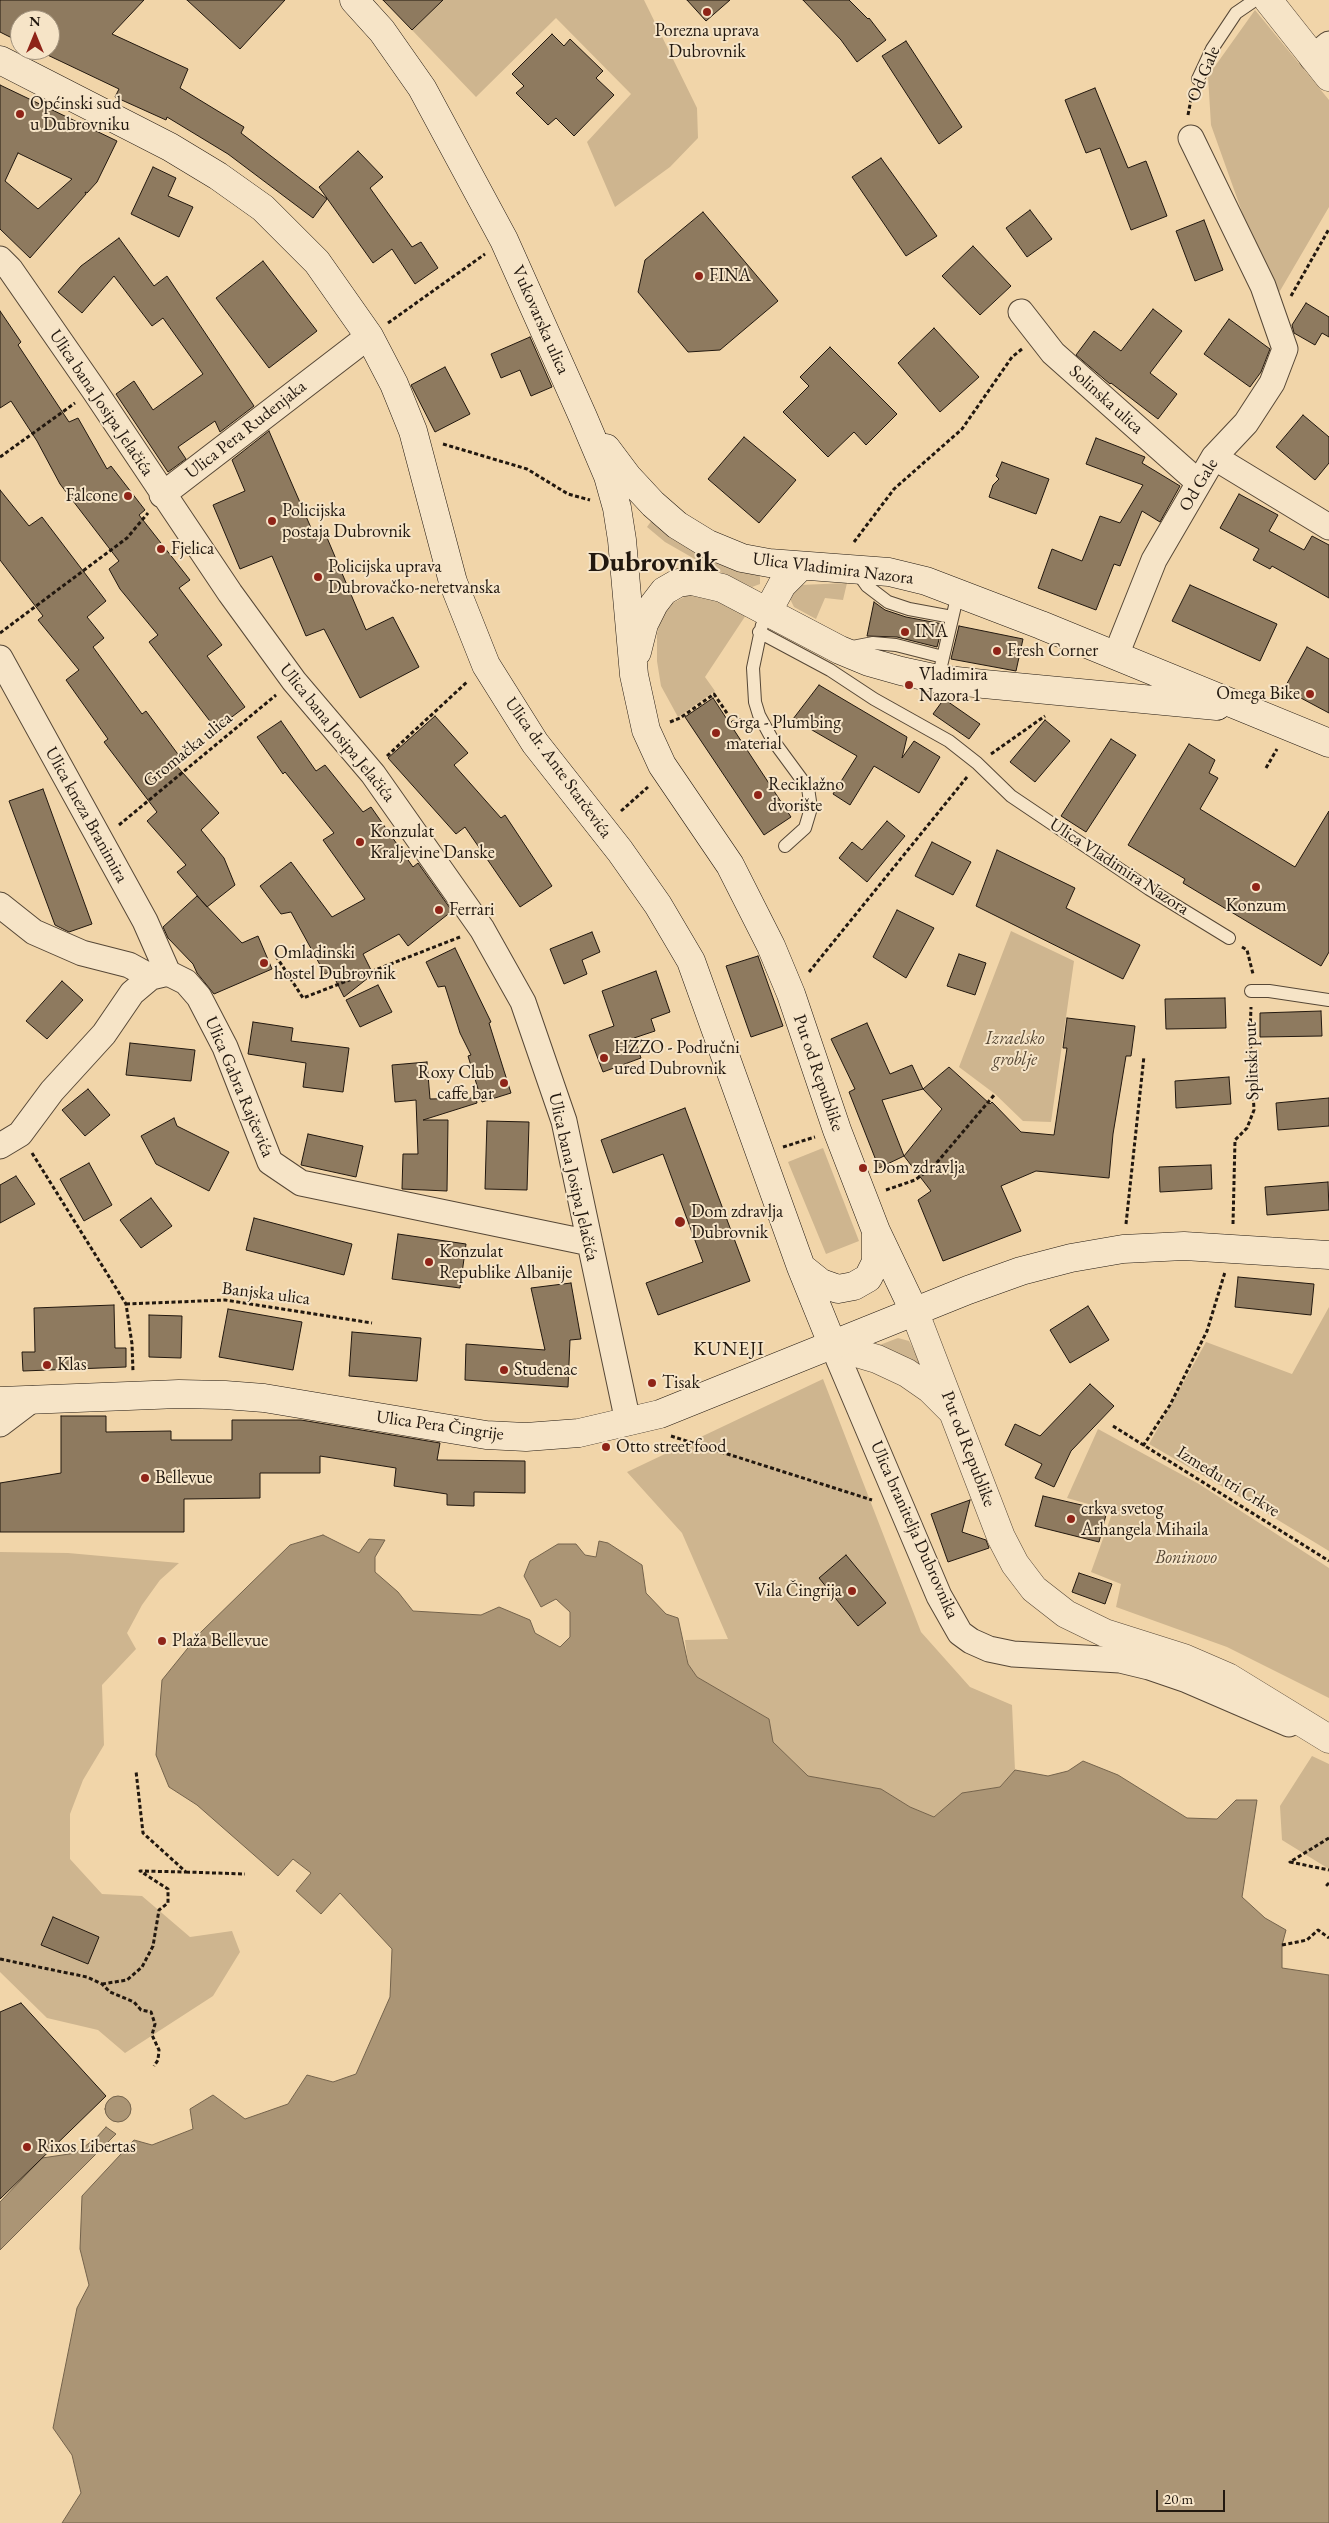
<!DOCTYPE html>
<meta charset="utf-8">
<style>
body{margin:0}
#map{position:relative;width:1329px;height:2523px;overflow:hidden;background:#f1d5a9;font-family:"EB Garamond",serif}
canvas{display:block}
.north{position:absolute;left:10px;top:10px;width:50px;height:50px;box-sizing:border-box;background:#f6e4c7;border:1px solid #a1927d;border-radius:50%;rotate:0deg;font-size:14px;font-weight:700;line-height:20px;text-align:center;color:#22180f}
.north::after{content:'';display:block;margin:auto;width:18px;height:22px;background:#8f2418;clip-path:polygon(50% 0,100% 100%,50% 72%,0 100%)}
.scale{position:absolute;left:1156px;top:2490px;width:69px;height:22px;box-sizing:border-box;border:2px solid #22180f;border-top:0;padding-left:6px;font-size:15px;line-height:18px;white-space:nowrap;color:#22180f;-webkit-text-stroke:4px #f6e4c7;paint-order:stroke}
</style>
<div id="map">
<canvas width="1329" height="2523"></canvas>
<div class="north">N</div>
<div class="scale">20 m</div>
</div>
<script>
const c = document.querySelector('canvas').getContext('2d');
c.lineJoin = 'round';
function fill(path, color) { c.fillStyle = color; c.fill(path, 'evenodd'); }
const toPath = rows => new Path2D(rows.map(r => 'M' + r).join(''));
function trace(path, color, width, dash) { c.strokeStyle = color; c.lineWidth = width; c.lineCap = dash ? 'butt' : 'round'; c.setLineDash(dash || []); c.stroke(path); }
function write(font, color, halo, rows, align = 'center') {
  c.font = font + ' "EB Garamond",serif'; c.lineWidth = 4; c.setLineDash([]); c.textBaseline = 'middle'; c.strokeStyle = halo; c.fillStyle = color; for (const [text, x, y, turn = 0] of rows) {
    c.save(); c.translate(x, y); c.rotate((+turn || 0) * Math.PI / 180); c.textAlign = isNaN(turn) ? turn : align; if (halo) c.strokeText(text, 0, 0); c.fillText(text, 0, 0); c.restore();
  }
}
const green = toPath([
 [443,0,644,0,697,108,698,138,670,167,615,207,587,142,631,94,556,18,476,97,412,30],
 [1255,10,1329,100,1329,207,1277,296,1247,226,1211,125,1208,76],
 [652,520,719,561,760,576,760,584,752,587,707,566,665,542,647,527],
 [847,583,843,600,825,598,816,619,794,607,790,599,791,593,800,585],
 [692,593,720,601,746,615,705,677,715,691,678,717,661,686,657,661,657,634,661,618,671,604],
 [1011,931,1074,961,1051,1122,1023,1121,995,1094,959,1067],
 [823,1148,859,1241,826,1254,788,1162],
 [1329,1307,1329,1551,1230,1491,1149,1444,1206,1342,1292,1374],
 [898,1338,909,1341,919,1360,919,1366,877,1346],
 [823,1379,921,1632,970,1687,1012,1705,1015,1770,1000,1787,962,1793,934,1817,910,1807,881,1789,808,1776,773,1742,769,1719,697,1677,688,1664,685,1640,728,1639,682,1533,627,1472],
 [1098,1429,1199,1484,1329,1568,1329,1698,1227,1647,1116,1607,1121,1584,1091,1572,1113,1511,1067,1498],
 [0,1552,68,1553,179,1563,160,1580,142,1605,127,1633,136,1649,102,1685,104,1745,83,1780,70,1814,70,1859,102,1894,142,1896,190,1937,232,1931,240,1952,213,1996,125,2053,98,2030,47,2018,0,1972],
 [1312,1756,1329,1764,1329,1869,1282,1840,1280,1806]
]);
const water = toPath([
 [323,1535,359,1553,369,1539,385,1540,375,1557,375,1572,398,1592,413,1611,481,1615,499,1607,530,1620,535,1633,560,1647,570,1637,570,1612,556,1599,541,1607,524,1576,530,1561,558,1544,576,1544,585,1555,596,1557,599,1541,608,1543,642,1565,646,1593,666,1614,678,1618,688,1664,697,1677,769,1719,773,1742,808,1776,881,1789,910,1807,934,1817,962,1793,1000,1787,1015,1770,1048,1776,1068,1771,1083,1761,1118,1775,1187,1818,1217,1819,1236,1800,1257,1800,1242,1897,1265,1918,1286,1930,1282,1945,1282,1968,1329,1975,1329,2523,62,2523,81,2493,72,2455,53,2428,77,2308,89,2285,80,2249,82,2196,134,2140,152,2145,193,2129,190,2109,213,2095,245,2119,288,2104,307,2075,333,2082,356,2074,390,1997,392,1949,340,1893,321,1914,296,1891,311,1873,293,1859,278,1876,197,1805,169,1787,156,1755,162,1680,200,1633,290,1545,323,1535],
 '105 2109a13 13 0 1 1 26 0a13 13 0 1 1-26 0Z',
 [106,2127,116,2134,0,2250,0,2202,42,2158,76,2153,96,2138,106,2127]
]);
const building = toPath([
 [0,0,144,0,112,34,188,69,180,88,244,127,241,133,327,199,313,218,228,154,167,117,166,120,115,97,119,89,37,50,50,50,50,20,20,20,20,42,0,32,0,0],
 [187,0,285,0,240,49,187,0],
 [383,0,443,0,412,30,383,0],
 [687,0,730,0,706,21,687,0],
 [803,0,849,0,868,19,869,18,886,40,857,62,841,40,803,0],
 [552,34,564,46,570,39,603,71,596,78,614,95,574,136,556,118,548,125,516,93,524,86,512,74,552,34],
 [906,41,962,127,939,144,882,56,906,41],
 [0,85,117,141,97,182,87,193,85,192,86,194,30,258,0,229,0,85],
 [18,153,72,179,38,209,5,181,18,153],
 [1095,88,1128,168,1146,161,1167,216,1131,230,1100,148,1086,153,1065,100,1095,88],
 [358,151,383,177,370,188,412,247,421,242,438,268,415,284,392,249,373,263,319,187,358,151],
 [881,158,937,236,906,256,852,177,881,158],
 [153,167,176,178,168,196,193,207,179,237,131,214,153,167],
 [1030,210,1052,239,1027,257,1006,228,1030,210],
 [703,212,778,301,720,350,688,352,638,292,645,260,703,212],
 [1204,220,1223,270,1195,281,1176,231,1204,220],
 [119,238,154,286,167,276,254,406,220,432,215,421,178,447,186,459,168,472,116,394,134,381,153,410,203,374,163,318,152,326,114,276,82,313,58,292,81,266,119,238],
 [973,246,1011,286,980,315,942,276,973,246],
 [263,261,317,331,269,368,216,298,263,261],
 [1306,303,1329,317,1329,337,1322,333,1315,345,1294,333,1292,325,1306,303],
 [1153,309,1182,331,1150,373,1177,394,1158,419,1111,383,1110,384,1076,355,1094,331,1121,351,1153,309],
 [0,311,21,342,18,345,69,422,78,418,107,469,111,466,145,510,139,515,190,580,179,588,222,645,207,656,245,707,216,729,149,642,158,635,120,589,109,569,119,561,60,484,37,441,11,401,0,408,0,311],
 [1229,319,1270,349,1261,372,1250,387,1204,354,1229,319],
 [934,328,979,377,940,412,898,363,934,328],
 [530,337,552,387,531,396,520,370,501,378,491,354,530,337],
 [830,347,897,414,866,445,854,432,828,457,783,412,809,386,800,377,830,347],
 [445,367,470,414,435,432,411,385,445,367],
 [1303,415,1329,437,1329,463,1315,480,1276,447,1303,415],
 [269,431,315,537,325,533,366,630,393,617,419,667,360,698,324,629,306,636,272,556,240,569,213,505,245,491,232,460,269,431],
 [744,437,796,480,759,523,708,479,744,437],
 [1096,438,1145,457,1142,463,1180,486,1160,522,1142,511,1120,566,1114,564,1096,610,1038,588,1052,549,1082,561,1100,516,1120,523,1143,485,1086,464,1096,438],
 [1002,462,1049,479,1036,514,989,497,993,485,999,479,996,476,1002,462],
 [0,490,29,526,42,517,106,601,87,617,104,638,93,647,142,714,146,711,180,757,173,762,219,813,201,830,224,858,235,885,207,907,177,872,186,865,147,821,157,812,104,742,108,739,66,680,79,670,38,620,43,616,0,560,0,490],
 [1239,494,1278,515,1269,531,1304,550,1312,536,1329,545,1329,598,1272,566,1270,569,1253,560,1259,549,1220,528,1239,494],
 [1190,585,1277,624,1260,661,1172,621,1190,585],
 [874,602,885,610,906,617,943,624,937,647,897,637,867,636,874,602],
 [959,626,1023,639,1016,671,951,659,959,626],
 [1307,647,1329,659,1329,713,1284,689,1307,647],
 [819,685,907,737,902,758,914,741,940,757,919,793,874,766,850,805,833,794,857,756,793,719,819,685],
 [713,698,791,817,764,835,685,717,713,698],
 [944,699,980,724,969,739,933,714,944,699],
 [435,716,468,753,454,765,501,818,505,815,552,886,520,907,465,827,456,834,388,758,435,716],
 [1045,720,1070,741,1035,782,1010,762,1045,720],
 [281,721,316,771,325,765,363,812,371,807,413,867,418,863,452,911,408,946,399,934,363,954,373,974,344,997,331,971,325,974,291,912,281,914,260,886,291,862,332,917,365,899,323,840,334,833,285,772,283,774,257,737,281,721],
 [1111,739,1136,755,1086,832,1061,816,1111,739],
 [1189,744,1215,760,1209,773,1218,778,1200,809,1295,867,1329,811,1329,952,1321,966,1183,883,1185,879,1128,845,1189,744],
 [43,789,92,924,69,932,55,925,9,801,43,789],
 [887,821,905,836,867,882,839,858,852,842,862,850,887,821],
 [932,842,971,862,953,895,915,876,932,842],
 [997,850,1075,888,1066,908,1140,945,1123,979,976,906,997,850],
 [197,896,242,943,258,936,272,969,214,994,197,973,193,964,168,938,163,927,197,896],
 [897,910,934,928,906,978,873,957,897,910],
 [592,932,600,952,582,960,587,974,564,984,550,949,592,932],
 [455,948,491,1022,489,1023,511,1093,482,1102,468,1056,471,1055,460,1033,445,986,438,987,426,962,455,948],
 [959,954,986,963,975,995,947,986,959,954],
 [758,956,783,1026,751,1037,726,966,758,956],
 [656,971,670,1012,651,1019,655,1031,634,1038,641,1058,603,1072,589,1035,614,1026,602,991,656,971],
 [62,981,83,1000,47,1039,26,1021,62,981],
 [378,985,392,1012,360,1027,346,1000,378,985],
 [1225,998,1226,1028,1166,1029,1165,999,1225,998],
 [1321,1011,1322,1036,1260,1037,1260,1013,1321,1011],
 [1067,1018,1135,1026,1131,1056,1126,1056,1113,1134,1109,1178,1036,1171,1001,1186,1021,1231,943,1261,918,1200,931,1191,904,1156,942,1109,923,1089,949,1067,990,1104,992,1102,1021,1132,1054,1135,1067,1048,1063,1048,1067,1018],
 [253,1022,293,1028,291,1041,349,1048,343,1092,303,1087,306,1063,248,1054,253,1022],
 [867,1023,890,1074,912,1065,923,1089,882,1100,904,1156,879,1168,849,1092,855,1089,831,1039,867,1023],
 [130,1043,195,1050,191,1081,126,1075,130,1043],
 [427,1062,430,1099,476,1098,477,1103,423,1120,448,1120,447,1191,402,1189,403,1154,418,1154,416,1100,395,1102,392,1065,427,1062],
 [1229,1077,1231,1104,1176,1108,1175,1081,1229,1077],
 [88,1089,110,1115,85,1136,62,1110,88,1089],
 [1329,1098,1329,1126,1278,1130,1276,1103,1329,1098],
 [685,1108,750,1281,658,1315,646,1283,703,1262,663,1154,613,1173,601,1140,685,1108],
 [174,1118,177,1126,229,1152,209,1191,156,1164,141,1136,174,1118],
 [487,1121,529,1122,527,1190,485,1189,487,1121],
 [308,1134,363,1146,356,1177,301,1165,308,1134],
 [89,1163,112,1205,84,1221,60,1179,89,1163],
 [1211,1165,1212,1189,1160,1192,1159,1167,1211,1165],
 [16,1176,35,1204,0,1223,0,1185,16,1176],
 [1328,1182,1329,1210,1267,1215,1265,1187,1328,1182],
 [151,1198,172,1226,141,1248,120,1220,151,1198],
 [254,1218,352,1244,344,1275,246,1250,254,1218],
 [398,1234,466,1244,460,1288,392,1279,398,1234],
 [1238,1277,1314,1284,1311,1315,1235,1307,1238,1277],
 [571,1283,581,1339,570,1340,568,1387,465,1380,466,1344,545,1350,531,1288,571,1283],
 [114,1305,115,1348,126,1348,126,1367,23,1371,22,1352,35,1352,34,1308,114,1305],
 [1088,1306,1109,1340,1070,1363,1050,1330,1088,1306],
 [228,1309,302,1322,293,1370,219,1357,228,1309],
 [149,1315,182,1316,181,1358,149,1357,149,1315],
 [352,1332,421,1338,417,1381,349,1376,352,1332],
 [1090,1384,1114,1406,1071,1451,1054,1487,1035,1478,1042,1464,1005,1445,1015,1424,1040,1436,1090,1384],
 [61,1416,106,1416,106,1432,171,1431,171,1440,232,1440,232,1420,301,1420,440,1443,437,1460,525,1461,525,1493,474,1492,474,1506,447,1505,447,1494,394,1486,396,1468,320,1456,320,1473,260,1473,260,1498,184,1499,184,1532,0,1532,0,1483,61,1473,61,1416],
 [1043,1496,1107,1511,1099,1542,1035,1526,1043,1496],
 [970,1500,962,1532,986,1540,989,1548,948,1562,931,1514,970,1500],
 [846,1555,886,1603,858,1626,819,1578,846,1555],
 [1079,1573,1112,1584,1105,1604,1072,1592,1079,1573],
 [53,1917,99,1937,88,1964,41,1945,53,1917],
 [21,2003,106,2096,0,2199,0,2012,21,2003]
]);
const path = toPath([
 [1188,115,1192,94],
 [1291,296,1329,229],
 [388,323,485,254],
 [443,444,527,469,568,494,590,500],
 [0,457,75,403],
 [854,542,894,489,962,429,1012,357,1022,349],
 [0,633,127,538,148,513],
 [670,722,680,718,714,694,733,722,743,719],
 [991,754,1045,716],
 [387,756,467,682],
 [1266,768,1277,749],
 [621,811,648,787],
 [119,825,276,695],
 [1242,947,1247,950,1253,974],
 [276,956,303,998,460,937],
 [809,972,967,777],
 [783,1147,815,1137],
 [32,1153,126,1304,132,1344,133,1372],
 [886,1190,915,1180,934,1166,995,1094],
 [1126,1224,1144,1056],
 [1233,1224,1235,1140,1247,1128,1254,1110,1250,1034,1251,1007],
 [126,1304,225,1300,372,1323],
 [1113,1426,1329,1561],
 [671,1436,872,1500],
 [1143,1446,1170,1405,1207,1331,1225,1272],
 [1329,1838,1290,1862,1329,1870],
 [186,1872,245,1874],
 [1329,1883,1327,1885,1329,1886],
 [1282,1945,1307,1940,1318,1930,1329,1938],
 [0,1959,87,1977,102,1984,110,1992,134,2002,141,2010,151,2012,155,2024,152,2035,159,2050,158,2060,154,2066],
 [102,1984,127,1980,142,1967,153,1946,159,1910,168,1903,168,1889,140,1871,186,1872,143,1833,136,1771]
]);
const service = toPath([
 [1198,79,1212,49,1236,13,1255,0],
 [857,572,867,586,888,602,909,609,952,617],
 [762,625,753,668,755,702,759,715,772,739,808,788,811,808,805,828,785,846],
 [759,632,830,670,874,699,949,741,977,763,1011,796,1149,889,1229,938],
 [847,648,873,643,896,645,943,657],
 [941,666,958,593],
 [1251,991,1269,991,1329,1000]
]);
const minor = toPath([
 [1312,58,1329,44],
 [0,259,10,269,94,390,230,593,294,681,373,774,482,929,523,1002,564,1121,628,1422],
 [1021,312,1053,353,1198,482],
 [1214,457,1329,527],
 [162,495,369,336],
 [1116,655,1154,560,1214,457,1246,423,1272,383,1285,349,1263,286,1191,138],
 [0,658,145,921,168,973],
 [0,905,34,932,82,953,129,965,151,977],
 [0,1146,20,1134,52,1091,104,1034,132,993,151,977,168,973,186,982,199,997,225,1047,270,1162,301,1183,590,1243],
 [833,1346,939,1596,960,1633,971,1641,989,1649,1013,1654,1120,1660,1149,1667,1187,1680,1289,1724],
 [0,1424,33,1399]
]);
const tertiary = toPath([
 [1268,0,1329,77],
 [915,1313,1001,1537,1015,1564,1034,1589,1066,1614,1105,1633,1184,1658,1228,1677,1329,1739],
 [833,1346,877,1359,907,1373,930,1389,950,1409]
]);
const secondary = toPath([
 [354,0,382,31,422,88,504,240,583,417,608,476,617,508,622,540,634,675,646,730,662,765,730,865,771,946,791,994,837,1130,876,1231,915,1313],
 [0,60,170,147,218,176,263,208,317,262,369,336,394,384,413,431,453,582,486,665,535,743,620,851,658,905,691,961,801,1267,833,1346],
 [606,448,627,476,653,504,677,525,708,544,742,558,769,563,889,572,926,581,1041,625,1329,743],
 [768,611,782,585,800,567],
 [637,652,644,624,654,604,664,591,678,583,692,581,722,588,840,650,869,662,901,671,938,679,984,684,1217,706],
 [801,1267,821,1283,838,1289,854,1286,868,1278,876,1262,876,1232],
 [0,1401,179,1394,225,1395,264,1398,486,1435,526,1437,579,1433,660,1414,968,1290,1021,1271,1071,1258,1123,1249,1184,1246,1329,1255]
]);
const markers = [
 [707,12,5,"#8f2418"],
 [20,114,5,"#8f2418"],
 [699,276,5,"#8f2418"],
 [128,496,5,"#8f2418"],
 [272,521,5,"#8f2418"],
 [161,549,5,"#8f2418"],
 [318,577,5,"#8f2418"],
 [905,632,5,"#8f2418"],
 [997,651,5,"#8f2418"],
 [909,685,5,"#8f2418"],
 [1310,694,5,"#8f2418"],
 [716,733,5,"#8f2418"],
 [758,795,5,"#8f2418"],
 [360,842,5,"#8f2418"],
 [1256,887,5,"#8f2418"],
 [439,910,5,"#8f2418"],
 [264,963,5,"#8f2418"],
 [604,1058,5,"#8f2418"],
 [504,1083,5,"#8f2418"],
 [863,1168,5,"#8f2418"],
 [680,1222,6,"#8f2418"],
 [429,1262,5,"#8f2418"],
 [47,1365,5,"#8f2418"],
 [504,1370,5,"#8f2418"],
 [652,1383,5,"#8f2418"],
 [606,1447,5,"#8f2418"],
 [145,1478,5,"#8f2418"],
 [1071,1519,5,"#8f2418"],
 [852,1591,5,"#8f2418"],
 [162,1641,5,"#8f2418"],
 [27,2147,5,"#8f2418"]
];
const poiNames = [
 ["Porezna uprava",707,31,"center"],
 ["Dubrovnik",707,52,"center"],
 ["Općinski sud",30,104],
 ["u Dubrovniku",30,125],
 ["FINA",709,276],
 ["Falcone",118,496,"right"],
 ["Policijska",282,511],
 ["postaja Dubrovnik",282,532],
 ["Fjelica",171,549],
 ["Policijska uprava",328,567],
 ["Dubrovačko-neretvanska",328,588],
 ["INA",915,632],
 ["Fresh Corner",1007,651],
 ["Vladimira",919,675],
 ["Nazora 1",919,696],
 ["Omega Bike",1300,694,"right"],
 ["Grga - Plumbing",726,723],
 ["material",726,744],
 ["Reciklažno",768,785],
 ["dvorište",768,806],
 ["Konzulat",370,832],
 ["Kraljevine Danske",370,853],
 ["Konzum",1256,906,"center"],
 ["Ferrari",449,910],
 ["Omladinski",274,953],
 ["hostel Dubrovnik",274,974],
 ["HZZO - Područni",614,1048],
 ["ured Dubrovnik",614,1069],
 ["Roxy Club",494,1073,"right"],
 ["caffe bar",494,1094,"right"],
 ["Dom zdravlja",873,1168],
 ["Dom zdravlja",691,1212],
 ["Dubrovnik",691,1233],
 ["Konzulat",439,1252],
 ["Republike Albanije",439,1273],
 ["Klas",57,1365],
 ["Studenac",514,1370],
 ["Tisak",662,1383],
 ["Otto street food",616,1447],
 ["Bellevue",155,1478],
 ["crkva svetog",1081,1509],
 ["Arhangela Mihaila",1081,1530],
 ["Vila Čingrija",842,1591,"right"],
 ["Plaža Bellevue",172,1641],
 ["Rixos Libertas",37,2147]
];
const streetNames = [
 ["Od Gale",1204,74,-67],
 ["Vukovarska ulica",540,320,66],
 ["Solinska ulica",1106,400,42],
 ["Ulica bana Josipa Jelačića",101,403,56],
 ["Ulica Pera Rudenjaka",246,430,-38],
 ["Od Gale",1199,485,-59],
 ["Ulica Vladimira Nazora",833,569,7],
 ["Ulica bana Josipa Jelačića",337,733,51],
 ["Gromačka ulica",188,750,-39],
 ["Ulica dr. Ante Starčevića",558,768,54],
 ["Ulica kneza Branimira",86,815,61],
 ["Ulica Vladimira Nazora",1119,867,33],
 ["Splitski put",1252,1061,-92],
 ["Put od Republike",818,1073,71],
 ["Ulica Gabra Rajčevića",239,1087,67],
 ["Ulica bana Josipa Jelačića",573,1177,77],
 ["Banjska ulica",266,1294,7],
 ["Ulica Pera Čingrije",440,1426,8],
 ["Put od Republike",968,1449,69],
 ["Između tri Crkve",1228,1482,32],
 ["Ulica branitelja Dubrovnika",914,1530,66]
];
const parkNames = [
 ["Izraelsko",1015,1039],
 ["groblje",1015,1060],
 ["Boninovo",1186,1558]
];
const neighbourhoodNames = [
 ["KUNEJI",729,1350]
];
const townNames = [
 ["Dubrovnik",653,563]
];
fill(green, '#ceb58f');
fill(water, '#ab9575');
trace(water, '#74634c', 1);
fill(building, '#8e7a5f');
trace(building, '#22180f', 1);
trace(service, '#564736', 14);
trace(minor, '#564736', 27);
trace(tertiary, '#564736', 29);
trace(secondary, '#22180f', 29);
trace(path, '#22180f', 3, [4, 2.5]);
trace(service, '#f6e4c7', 12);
trace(minor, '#f6e4c7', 25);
trace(tertiary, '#f6e4c7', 28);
trace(secondary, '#f6e4c7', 28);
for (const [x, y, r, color] of markers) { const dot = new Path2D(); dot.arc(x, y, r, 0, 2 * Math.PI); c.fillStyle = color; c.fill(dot); trace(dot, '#f6e4c7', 2); }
write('18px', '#22180f', '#f6e4c7', poiNames, 'left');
write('18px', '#22180f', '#f6e4c7', streetNames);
write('italic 18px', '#564735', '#f6e4c7', parkNames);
c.letterSpacing = '1px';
write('19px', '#22180f', '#f6e4c7', neighbourhoodNames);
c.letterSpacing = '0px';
write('bold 28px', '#22180f', '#f6e4c7', townNames);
</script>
